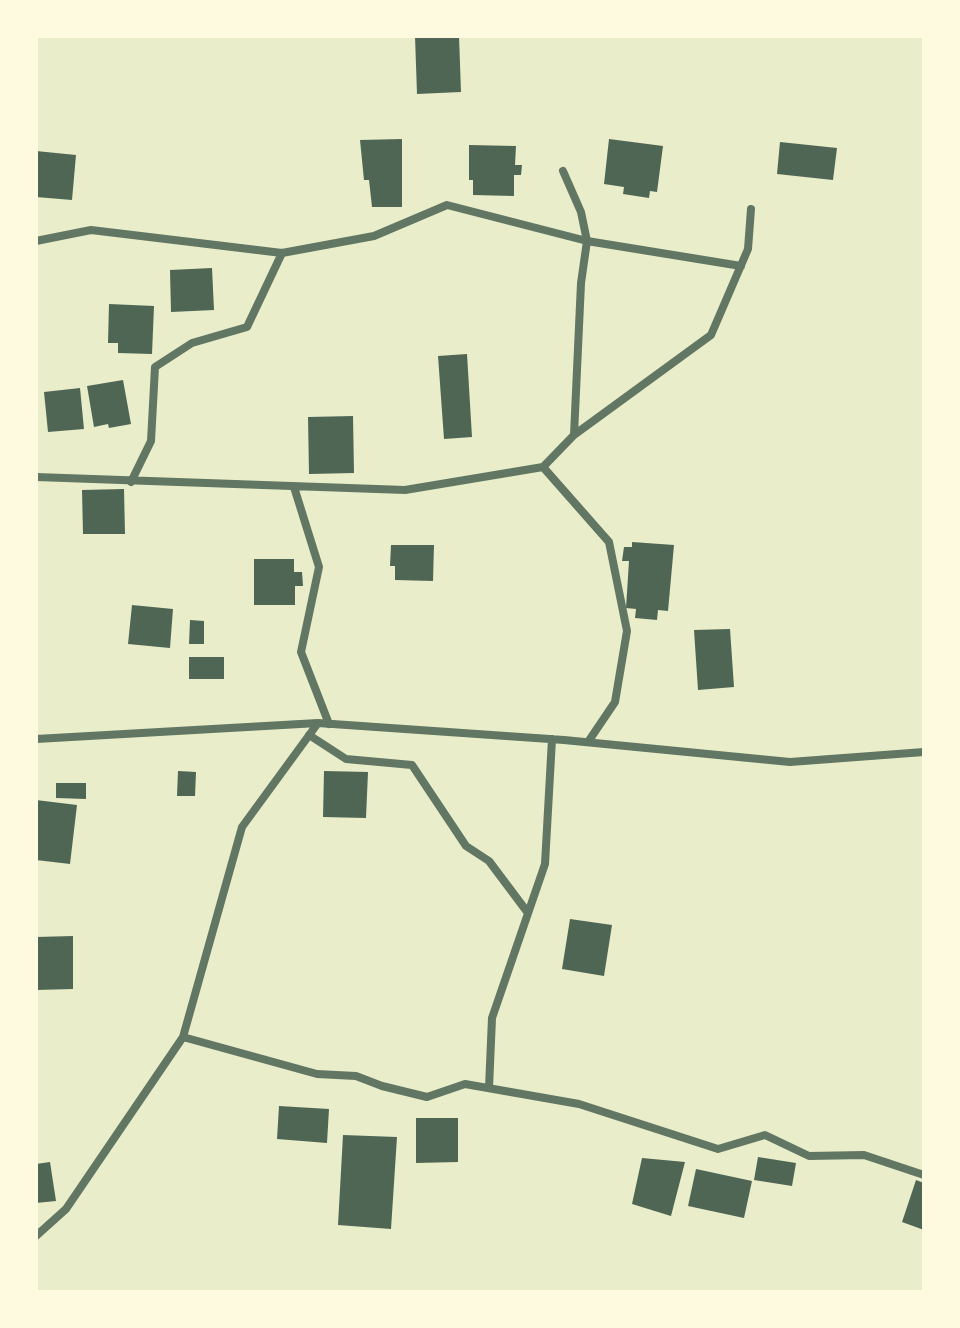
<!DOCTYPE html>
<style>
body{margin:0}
#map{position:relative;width:960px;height:1328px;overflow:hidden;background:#e9edc9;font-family:Literata,serif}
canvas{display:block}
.frame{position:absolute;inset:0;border:38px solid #fefae0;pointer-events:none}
</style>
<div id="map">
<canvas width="960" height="1328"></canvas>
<div class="frame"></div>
</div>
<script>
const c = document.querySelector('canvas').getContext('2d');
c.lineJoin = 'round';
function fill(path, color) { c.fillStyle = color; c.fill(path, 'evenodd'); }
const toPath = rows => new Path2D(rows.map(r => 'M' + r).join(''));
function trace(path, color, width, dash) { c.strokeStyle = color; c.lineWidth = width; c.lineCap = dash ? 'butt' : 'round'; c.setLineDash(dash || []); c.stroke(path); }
const building = toPath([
 [415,36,459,36,461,92,417,94],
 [402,139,402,207,372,207,369,180,364,180,360,140],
 [609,139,663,146,657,192,650,191,649,198,623,194,624,187,604,184],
 [780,142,837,148,833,180,777,174],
 [469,145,516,146,515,165,522,165,521,175,514,175,514,196,473,195,473,180,469,180],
 [36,151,76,155,72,200,36,197],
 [212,268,214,310,171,312,170,270],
 [109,304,154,306,152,354,118,353,118,343,108,343],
 [467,354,472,437,444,439,438,356],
 [123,380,131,424,109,428,108,424,94,427,87,386],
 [80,388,84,429,48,432,44,392],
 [353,416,354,473,309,474,308,417],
 [124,489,125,534,83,534,82,490],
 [632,542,674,545,668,611,658,610,657,620,635,618,636,609,626,608,629,561,622,561,624,547,632,547],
 [391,545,434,545,433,581,395,580,395,566,390,566],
 [254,559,294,559,294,572,302,572,303,586,295,586,295,605,254,605],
 [132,605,173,609,170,648,128,644],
 [190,620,204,621,204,644,189,644],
 [730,629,734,687,698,690,694,630],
 [189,657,224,657,224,679,189,679],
 [178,771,196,772,195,796,177,796],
 [324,771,368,772,366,818,323,817],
 [56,783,86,783,86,799,56,798],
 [36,800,77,805,70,864,36,860],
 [570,919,612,925,604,976,562,969],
 [73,936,73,989,36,990,36,937],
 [279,1106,329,1109,327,1143,277,1139],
 [416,1118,458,1118,458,1162,416,1163],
 [343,1135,397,1137,391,1229,338,1225],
 [758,1157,796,1163,792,1186,754,1180],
 [642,1158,685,1162,671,1216,632,1204],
 [50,1162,56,1201,36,1203,36,1164],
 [696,1169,752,1181,744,1218,688,1206],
 [916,1180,924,1183,924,1230,902,1222]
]);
const minor = toPath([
 [36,241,91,230,282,253,374,236,447,205,587,241,741,266],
 [574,435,711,335,748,249,751,209],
 [543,467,609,542,627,631,615,702,588,742],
 [36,477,405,490,543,467,574,435,581,283,587,241,581,212,563,171],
 [131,482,151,441,155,367,192,343,247,327,282,253],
 [294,487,319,567,301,652,329,724],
 [318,723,564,740,790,762,924,752],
 [309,735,346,759,412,765,466,846,489,861,528,913],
 [36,739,318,723,242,827,183,1037,66,1209,36,1236],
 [183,1037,317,1074,356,1076,382,1086,427,1097,465,1084,579,1104,718,1149,765,1135,809,1156,864,1155,924,1175],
 [489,1088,492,1018,545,864,552,739]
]);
fill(building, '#4f6655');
trace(minor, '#617663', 8);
</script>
